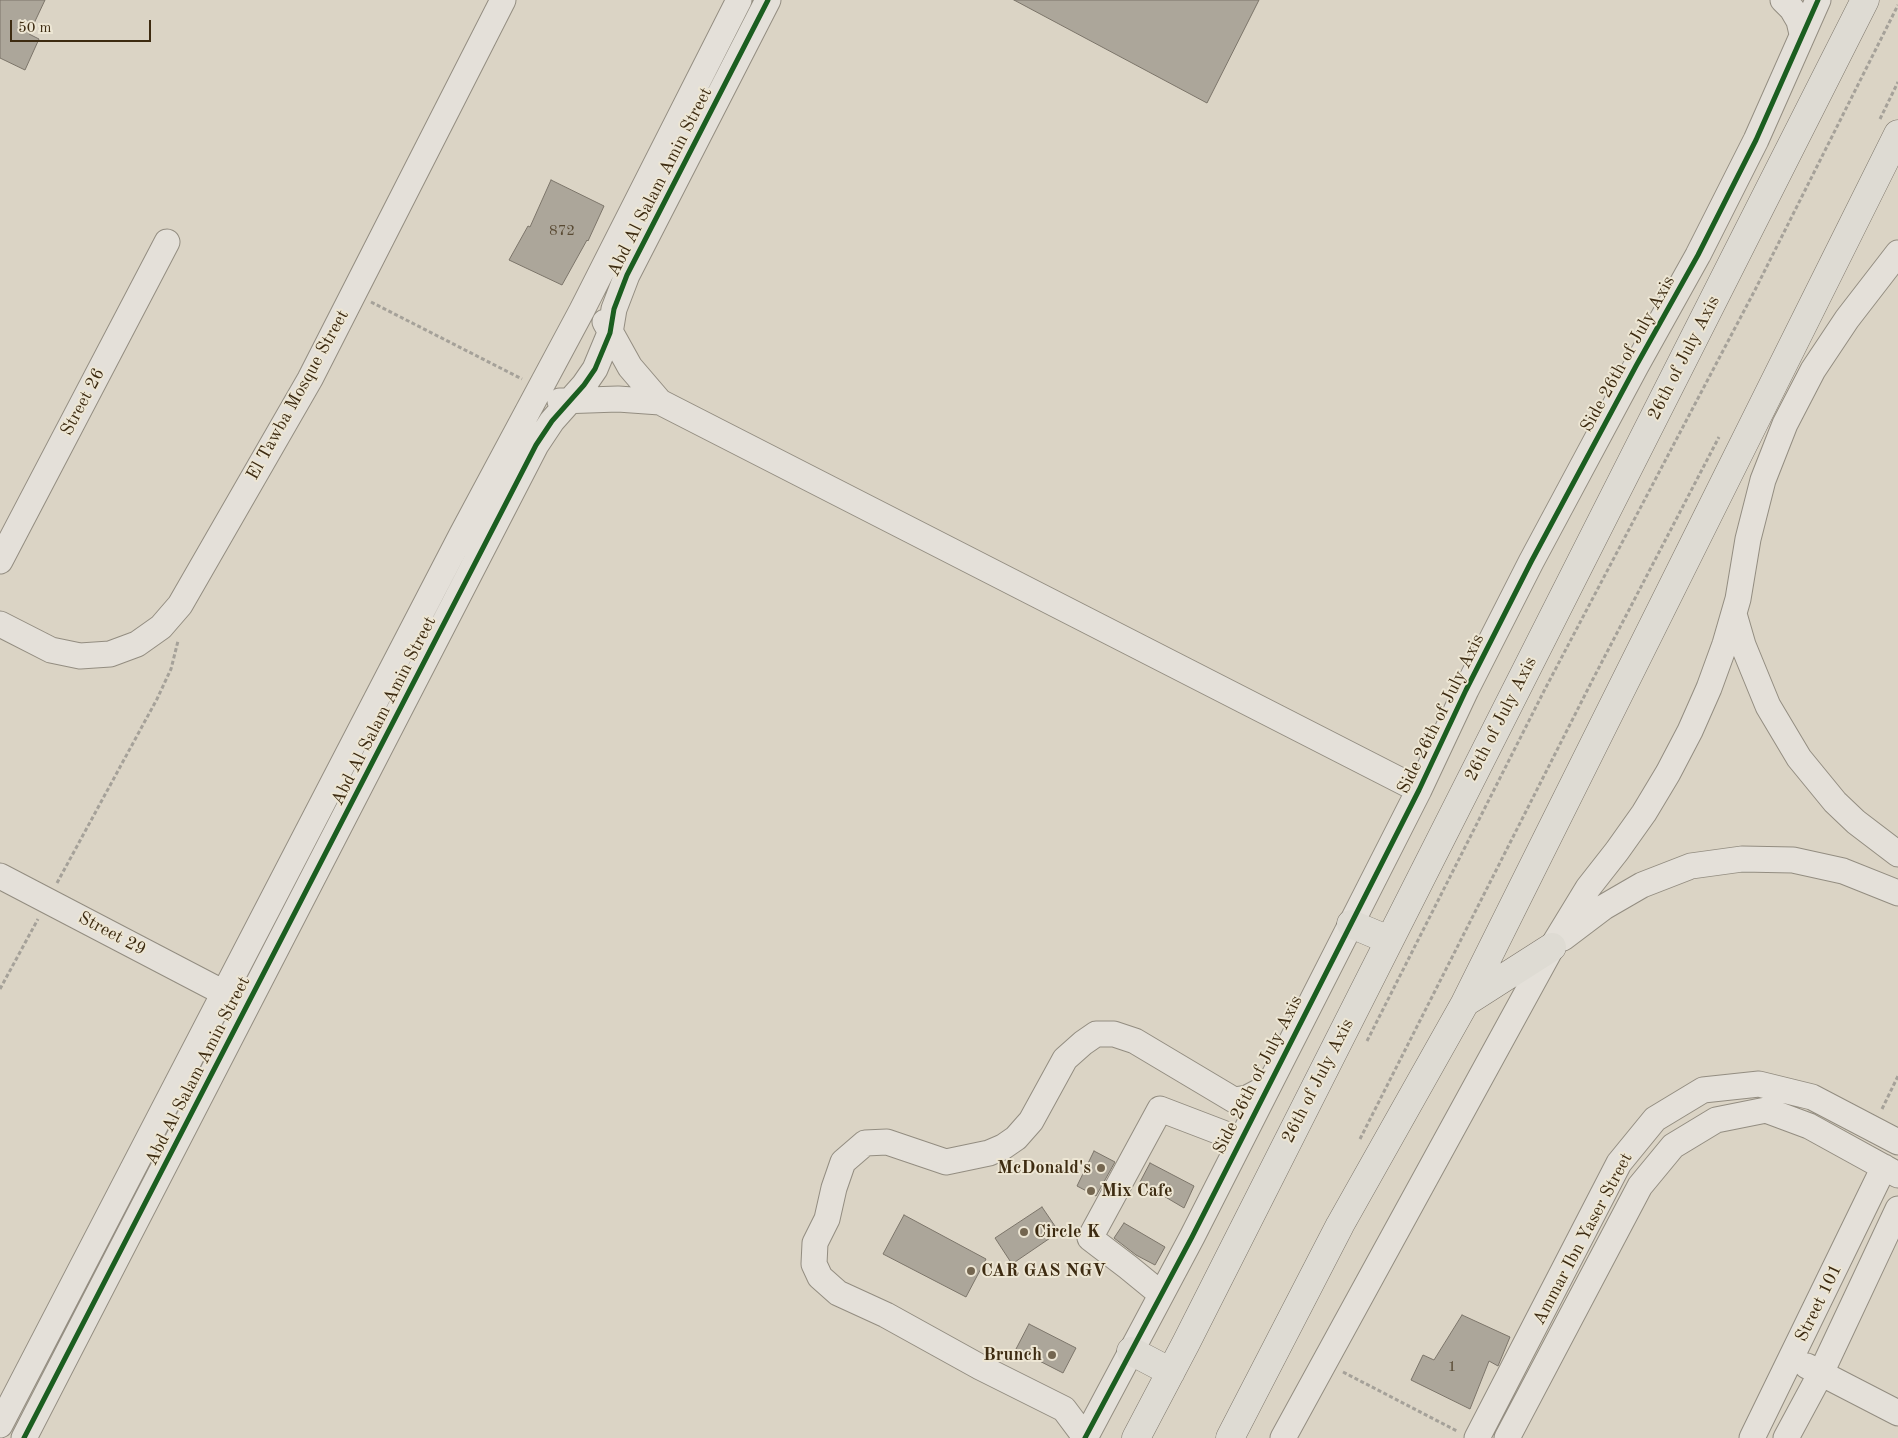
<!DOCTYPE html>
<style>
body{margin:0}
#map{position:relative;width:1898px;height:1438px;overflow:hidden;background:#dbd4c5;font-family:"Old Standard TT",serif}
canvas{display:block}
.scale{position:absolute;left:10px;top:20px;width:141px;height:22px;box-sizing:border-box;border:2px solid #3d2b11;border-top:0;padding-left:6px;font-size:15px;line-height:18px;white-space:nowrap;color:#3d2b11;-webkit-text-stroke:4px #ede6d4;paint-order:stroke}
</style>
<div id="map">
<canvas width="1898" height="1438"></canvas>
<div class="scale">50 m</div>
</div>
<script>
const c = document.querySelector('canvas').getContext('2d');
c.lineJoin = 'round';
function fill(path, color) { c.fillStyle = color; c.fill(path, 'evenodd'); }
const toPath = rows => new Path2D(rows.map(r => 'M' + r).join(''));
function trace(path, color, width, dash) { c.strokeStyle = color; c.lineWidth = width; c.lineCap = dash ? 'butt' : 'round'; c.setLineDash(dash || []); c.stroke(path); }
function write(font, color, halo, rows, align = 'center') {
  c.font = font + ' "Old Standard TT",serif'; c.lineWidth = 4; c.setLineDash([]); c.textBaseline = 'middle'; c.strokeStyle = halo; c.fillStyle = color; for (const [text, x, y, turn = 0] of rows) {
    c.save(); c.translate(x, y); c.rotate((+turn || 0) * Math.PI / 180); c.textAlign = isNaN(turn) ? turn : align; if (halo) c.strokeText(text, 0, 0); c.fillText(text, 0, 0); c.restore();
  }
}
const building = toPath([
 [0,0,45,0,29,34,39,39,25,70,0,58,0,0],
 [1014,0,1259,0,1207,103,1014,0],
 [551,180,604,206,588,241,587,240,562,285,509,260,528,226,530,227,551,180],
 [1094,1151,1115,1162,1096,1196,1077,1186,1094,1151],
 [1150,1163,1194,1186,1184,1208,1140,1182,1150,1163],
 [1042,1207,1059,1232,1012,1264,995,1238,1042,1207],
 [904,1215,986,1259,966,1297,883,1254,904,1215],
 [1124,1223,1165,1247,1155,1265,1136,1255,1114,1238,1124,1223],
 [1462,1315,1510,1337,1498,1366,1489,1361,1470,1409,1411,1380,1423,1355,1434,1360,1462,1315],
 [1029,1324,1076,1348,1063,1373,1016,1349,1029,1324]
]);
const path = toPath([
 [1880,119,1898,82],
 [371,302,522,379],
 [57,883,157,699,171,669,178,641],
 [0,989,38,919],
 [1367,1041,1545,689,1755,290,1898,5],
 [1882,1109,1898,1076],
 [1360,1139,1593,679,1719,437],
 [1343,1372,1457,1431]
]);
const minor = toPath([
 [1783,0,1792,9,1799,21,1802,34],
 [605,322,630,367,660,402,1419,790],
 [560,401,618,399,660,402],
 [0,561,167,242],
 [1734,614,1743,645,1768,706,1799,758,1835,802,1856,822,1898,854],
 [0,624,51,650,80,656,110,654,137,644,161,627,180,605,310,379,503,0],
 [0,876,224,993],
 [1563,938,1604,907,1642,885,1691,866,1742,859,1793,860,1843,871,1898,893],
 [1161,1294,1128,1267,1090,1238,1160,1109,1241,1140],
 [1807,1366,1898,1413],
 [0,1425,462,534,582,310,739,0],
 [1085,1437,1064,1409,980,1367,886,1315,838,1293,820,1277,814,1264,815,1243,827,1219,834,1188,843,1162,865,1143,887,1142,946,1162,989,1153,1003,1147,1016,1138,1031,1121,1065,1059,1083,1043,1096,1034,1114,1034,1135,1041,1234,1100,1247,1098,1268,1087],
 [24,1438,536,445,552,421,584,385,595,369,610,333,614,309,627,275,768,0],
 [1085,1438,1192,1237,1419,790,1466,690,1531,562,1636,366,1698,255,1756,140,1818,0],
 [1283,1438,1552,947,1588,888,1617,851,1644,813,1668,773,1690,731,1709,688,1725,644,1738,599,1748,539,1763,480,1785,424,1813,370,1847,319,1898,253],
 [1477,1438,1619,1163,1655,1119,1703,1090,1759,1084,1812,1097,1898,1142],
 [1507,1438,1640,1186,1673,1146,1716,1120,1766,1110,1809,1126,1898,1175],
 [1752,1438,1884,1167],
 [1786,1438,1821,1373,1898,1209]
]);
const highway = toPath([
 [1351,924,1389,940],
 [1466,1002,1552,947],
 [1131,1351,1171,1372],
 [1136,1438,1186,1343,1865,0],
 [1230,1438,1340,1225,1465,1003,1898,134]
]);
const cycleway = toPath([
 [24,1438,536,445,552,421,584,385,595,369,610,333,614,309,627,275,768,0],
 [1085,1438,1192,1237,1419,790,1466,690,1531,562,1636,366,1698,255,1756,140,1818,0]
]);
const markers = [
 [1101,1168,5,"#746650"],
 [1091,1191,5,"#746650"],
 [1024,1232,5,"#746650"],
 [971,1271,5,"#746650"],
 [1052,1355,5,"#746650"]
];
const numberNames = [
 ["872",562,231],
 ["1",1452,1367]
];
const streetNames = [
 ["Abd Al Salam Amin Street",660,182,-63],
 ["Side 26th of July Axis",1628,354,-61],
 ["26th of July Axis",1684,358,-63],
 ["El Tawba Mosque Street",298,395,-61],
 ["Street 26",83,402,-62],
 ["Abd Al Salam Amin Street",384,711,-63],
 ["Side 26th of July Axis",1441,714,-64],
 ["26th of July Axis",1501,719,-63],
 ["Street 29",112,934,28],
 ["Abd Al Salam Amin Street",198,1071,-63],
 ["Side 26th of July Axis",1258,1075,-63],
 ["26th of July Axis",1318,1081,-63],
 ["Ammar Ibn Yaser Street",1583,1239,-62],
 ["Street 101",1819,1303,-64]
];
const poiNames = [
 ["McDonald's",1091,1168,"right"],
 ["Mix Cafe",1101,1191],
 ["Circle K",1034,1232],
 ["CAR GAS NGV",981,1271],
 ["Brunch",1042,1355,"right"]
];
fill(building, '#aca69a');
trace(building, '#7c756a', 1);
trace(minor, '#938d81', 27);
trace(highway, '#7c756a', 29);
trace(path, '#a5a199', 3, [4, 2.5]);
trace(minor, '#e4e0d9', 25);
trace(highway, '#dedbd3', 28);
trace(cycleway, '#1b5e20', 5);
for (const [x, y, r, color] of markers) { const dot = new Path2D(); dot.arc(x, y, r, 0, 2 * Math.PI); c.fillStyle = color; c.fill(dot); trace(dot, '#ede6d4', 2); }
write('15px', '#594a33', null, numberNames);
write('18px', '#3d2b11', '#ede6d4', streetNames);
write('bold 18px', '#3d2b11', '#ede6d4', poiNames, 'left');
</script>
